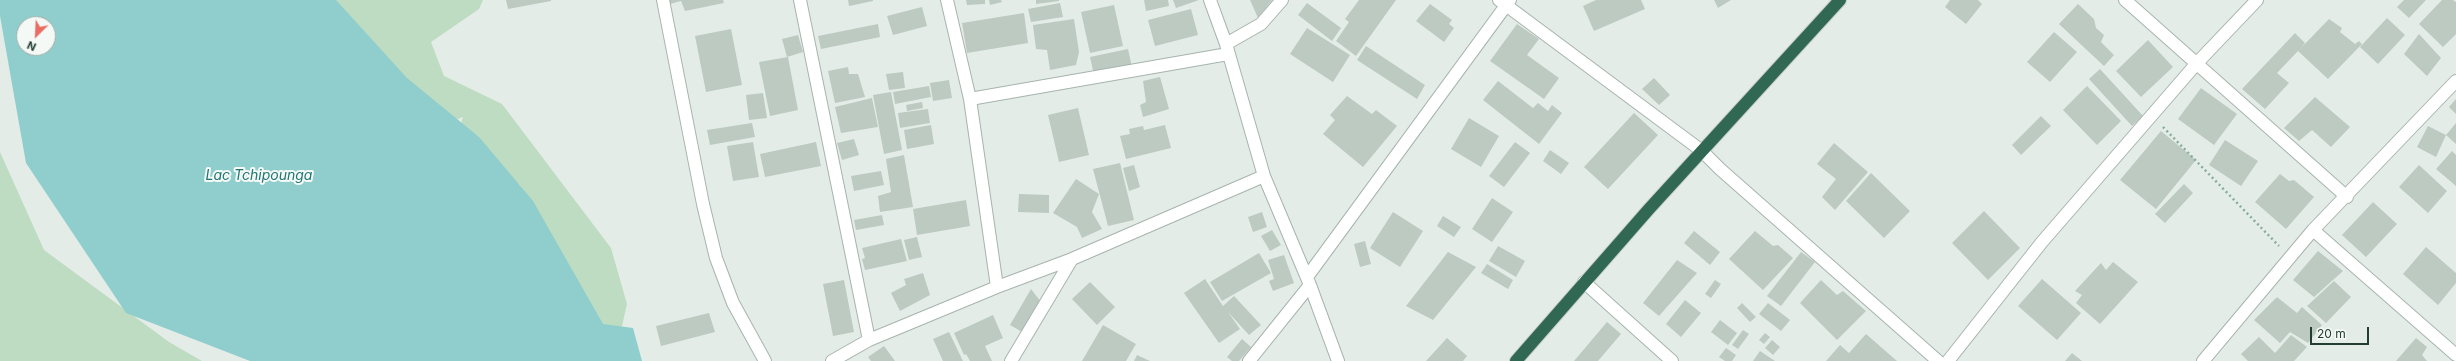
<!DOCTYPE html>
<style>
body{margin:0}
#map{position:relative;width:2456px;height:361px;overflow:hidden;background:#e4ece7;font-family:Inter,sans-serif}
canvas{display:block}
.north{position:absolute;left:16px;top:16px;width:40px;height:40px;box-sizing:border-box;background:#f4f9f6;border:1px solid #a1aea8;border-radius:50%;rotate:204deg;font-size:11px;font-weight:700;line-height:16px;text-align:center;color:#243d32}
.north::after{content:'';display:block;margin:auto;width:14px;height:18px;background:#ea6d64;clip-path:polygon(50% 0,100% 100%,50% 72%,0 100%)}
.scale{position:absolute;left:2310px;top:327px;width:59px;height:18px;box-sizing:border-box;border:2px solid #243d32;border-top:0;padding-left:5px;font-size:12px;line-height:14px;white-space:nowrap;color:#243d32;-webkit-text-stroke:3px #f4f9f6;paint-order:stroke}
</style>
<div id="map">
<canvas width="2456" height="361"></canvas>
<div class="north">N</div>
<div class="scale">20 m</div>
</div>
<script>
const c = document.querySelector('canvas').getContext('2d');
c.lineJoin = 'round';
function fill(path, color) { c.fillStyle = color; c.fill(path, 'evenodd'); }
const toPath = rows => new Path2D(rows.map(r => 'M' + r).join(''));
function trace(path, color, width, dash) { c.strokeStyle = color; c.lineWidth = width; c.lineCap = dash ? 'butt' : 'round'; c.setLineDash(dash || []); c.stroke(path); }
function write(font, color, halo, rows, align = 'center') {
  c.font = font + ' Inter,sans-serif'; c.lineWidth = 4; c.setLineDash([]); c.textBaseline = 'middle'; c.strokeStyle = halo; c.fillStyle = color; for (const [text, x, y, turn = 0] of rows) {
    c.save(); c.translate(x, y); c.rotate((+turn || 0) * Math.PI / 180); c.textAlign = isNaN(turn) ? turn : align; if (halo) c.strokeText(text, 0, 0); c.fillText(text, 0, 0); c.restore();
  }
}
const green = toPath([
 [320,0,483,0,479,9,431,42,444,76,502,104,611,248,627,304,620,335,592,338,525,204,520,185,452,155,463,117,441,126],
 [0,152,44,250,169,342,202,361,0,361]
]);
const water = toPath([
 [0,0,336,0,407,78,479,137,533,201,603,324,633,328,642,361,250,361,126,313,26,163,0,16],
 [24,24,48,24,48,48,24,48]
]);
const building = toPath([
 [506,0,551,0,551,1,508,9],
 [669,0,723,0,724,3,685,11,681,1,670,4],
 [848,0,873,0,873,1,849,6],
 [966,0,985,0,985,4,967,5],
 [989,0,1001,0,1002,2,990,5],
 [1036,0,1059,0,1059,1,1036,4],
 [1144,0,1168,0,1169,6,1146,11],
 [1173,0,1199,0,1176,8],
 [1250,0,1272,0,1258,18],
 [1359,0,1396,0,1356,56,1336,41,1349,22,1345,19],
 [1596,0,1641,0,1645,9,1594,31,1583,6],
 [1714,0,1731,0,1718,8],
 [1950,0,1978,0,1982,4,1966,24,1945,7],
 [2404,0,2426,0,2409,18,2397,7],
 [2442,0,2453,0,2456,2,2456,34,2443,47,2419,24],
 [1060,3,1063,17,1031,22,1028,9],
 [1307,3,1341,28,1332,41,1298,15],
 [1430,4,1452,20,1449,24,1454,28,1444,42,1416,21],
 [2078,4,2094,19,2096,28,2104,35,2101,42,2114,55,2104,66,2059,24],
 [1114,5,1123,46,1090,53,1081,12],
 [922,7,927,26,893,35,887,16],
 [1191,9,1198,35,1155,46,1148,20],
 [1024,13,1028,43,967,53,962,23],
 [2387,18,2405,35,2378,64,2360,47],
 [1074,19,1079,52,1076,65,1050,70,1047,50,1036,49,1033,25],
 [2329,19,2342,28,2340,32,2355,44,2359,41,2362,44,2328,79,2298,51,2277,73,2289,83,2265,109,2242,89,2295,33,2305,43,2300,49],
 [878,24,880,37,821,49,818,36],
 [1517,24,1539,39,1527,55,1559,78,1544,99,1490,61],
 [1307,28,1350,55,1333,82,1290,54],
 [731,29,742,85,706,92,695,36],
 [2054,32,2077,52,2050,82,2027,62],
 [2419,34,2441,58,2427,76,2404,54],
 [798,35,803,52,787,57,782,39],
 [2148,40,2173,67,2141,97,2116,71],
 [1366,46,1425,85,1417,99,1357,60],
 [1128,49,1132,67,1094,75,1090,57],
 [788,57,798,110,770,116,759,62],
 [848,67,849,74,858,74,865,97,835,103,828,71],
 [2100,69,2143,116,2132,126,2089,79],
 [903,72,905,88,889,90,886,74],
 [1160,77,1169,109,1143,117,1140,105,1146,102,1143,81],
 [1654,78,1670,95,1659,105,1642,89],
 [949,80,952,98,933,101,930,83],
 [1498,81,1533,108,1538,103,1548,111,1552,105,1562,113,1539,144,1483,100],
 [929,86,931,97,895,104,893,92],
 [2087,86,2121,121,2097,145,2063,110],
 [2201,88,2237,114,2214,145,2178,119],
 [891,92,902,150,884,154,873,95],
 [763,93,767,118,749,120,746,95],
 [1347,96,1372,114,1376,110,1397,126,1363,167,1323,134,1335,120,1330,115],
 [2315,97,2350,127,2331,147,2312,130,2299,141,2284,128],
 [872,98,878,127,841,133,835,107],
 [2456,99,2456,114,2449,107],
 [922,102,923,108,907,111,906,105],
 [1078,108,1089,155,1059,162,1048,115],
 [928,109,930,123,900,128,898,113],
 [1634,113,1658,135,1608,189,1584,167],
 [2041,116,2051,126,2021,155,2012,145],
 [1469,118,1499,136,1481,167,1451,149],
 [752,123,755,137,710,145,707,130],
 [2456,123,2456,144,2446,135],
 [931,125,934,144,907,149,904,130],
 [1165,125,1171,148,1126,159,1120,136,1130,134,1129,129,1143,126,1144,130],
 [2428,126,2446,135,2436,157,2417,147],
 [2161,131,2196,160,2156,209,2120,180],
 [854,139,859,155,842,160,837,143],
 [2225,140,2258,161,2241,186,2209,165],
 [753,142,759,177,733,181,727,146],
 [816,142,821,166,765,177,760,154],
 [1515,142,1530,153,1504,187,1489,176],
 [1834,143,1868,172,1835,210,1822,197,1836,179,1817,164],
 [1550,150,1569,163,1561,174,1543,161],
 [2452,151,2456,155,2456,186,2436,169],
 [904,155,913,207,880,212,878,196,891,192,886,159],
 [1120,163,1134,220,1108,226,1093,169],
 [1134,165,1140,187,1129,191,1123,168],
 [2419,165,2447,191,2428,213,2399,187],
 [881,171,884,185,854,191,851,176],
 [1871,173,1910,211,1884,238,1846,201],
 [2280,174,2289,181,2294,180,2314,197,2286,229,2255,202],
 [1076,179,1099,194,1092,212,1102,229,1082,238,1077,227,1053,213],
 [2184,184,2193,193,2165,223,2155,214],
 [1019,194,1049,195,1049,213,1018,212],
 [1492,198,1513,212,1492,242,1472,229],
 [966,200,970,226,917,235,913,209],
 [2373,202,2397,224,2366,257,2342,235],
 [1984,211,2020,248,1988,280,1952,243],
 [1262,212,1267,227,1253,232,1248,217],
 [1393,212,1423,231,1400,267,1370,248],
 [882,215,884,225,856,230,854,220],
 [1443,216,1461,227,1454,237,1437,226],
 [1272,230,1281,245,1270,251,1261,236],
 [1694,231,1720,252,1710,265,1684,243],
 [1755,231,1773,246,1778,245,1793,258,1763,290,1729,259],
 [917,237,922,257,909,260,904,240],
 [901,239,907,261,865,270,862,259,865,258,862,248],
 [1365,241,1371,264,1360,267,1354,244],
 [1498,246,1525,261,1516,277,1489,261],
 [2426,247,2456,273,2456,283,2438,305,2403,274],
 [2318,251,2343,271,2314,297,2293,280],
 [1448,252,1476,267,1433,320,1406,306],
 [1801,252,1815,262,1781,306,1767,296],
 [1259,253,1271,273,1222,301,1210,282],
 [1284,255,1294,283,1273,291,1269,281,1274,279,1268,260],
 [1677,260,1697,273,1659,316,1643,303],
 [2113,262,2138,282,2100,324,2076,303,2082,295,2075,291,2101,263,2106,270],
 [1487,264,1513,280,1508,289,1481,273],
 [923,273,930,295,900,311,891,293,906,285,904,279],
 [1205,279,1223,306,1234,296,1261,325,1249,335,1228,312,1240,329,1219,343,1184,293],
 [2042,279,2081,313,2057,340,2018,306],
 [844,280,854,332,833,336,823,284],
 [1715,280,1721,284,1711,298,1705,294],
 [1821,280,1837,295,1843,291,1866,311,1837,340,1800,303],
 [2334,281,2351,297,2326,323,2307,306],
 [1090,282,1115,307,1097,325,1072,299],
 [1031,289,1041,302,1024,333,1010,325],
 [2277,297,2297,313,2302,307,2322,325,2308,343,2290,332,2280,343,2254,320],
 [1685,300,1701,313,1681,337,1666,324],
 [1742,303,1756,317,1750,322,1737,308],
 [1768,303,1790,320,1781,331,1759,314],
 [709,313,715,332,661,346,656,326],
 [993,315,1003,338,985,346,992,361,970,361,966,354,964,355,954,333],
 [1720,320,1737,333,1728,345,1711,332],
 [1607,322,1621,334,1598,361,1574,361],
 [1103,325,1136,344,1126,361,1082,361],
 [1743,330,1749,334,1738,349,1732,345],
 [949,332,963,361,943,361,933,339],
 [1765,333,1770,337,1764,344,1759,340],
 [1866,334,1897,361,1826,361,1840,345,1849,353],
 [2291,335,2307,347,2294,361,2248,361,2241,354,2259,337,2275,353],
 [1447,338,1467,356,1463,361,1426,361],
 [2416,338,2427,347,2422,355,2427,361,2396,361],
 [1242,339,1251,347,1239,361,1232,361,1227,357],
 [1772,340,1780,347,1773,355,1765,348],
 [884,346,895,361,871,361,868,357],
 [1726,348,1736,355,1732,361,1725,361,1719,357],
 [1760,351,1775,361,1753,361],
 [2072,353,2082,361,2065,361],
 [1137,355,1150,361,1134,361]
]);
const path = toPath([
 [2163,127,2279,246]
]);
const street = toPath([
 [663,0,703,204,716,258,733,303,765,361],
 [800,0,869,340],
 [947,0,970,99,997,287],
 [1210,0,1226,44,1264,176,1310,285,1338,361],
 [1499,0,1702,151,1720,169,1938,361],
 [2125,0,2347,197],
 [1226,44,1261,24,1282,0],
 [970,99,1228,54],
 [2313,230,2456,355],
 [1307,277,1510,0],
 [1584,282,1672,361],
 [832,361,869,340,997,287,1072,259,1264,176],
 [1011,361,1072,259],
 [1249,361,1310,285],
 [1948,361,2042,242,2197,63,2257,0],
 [2203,361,2313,230,2456,81]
]);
const highway = toPath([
 [1516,361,1649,209,1840,0]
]);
const waterNames = [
 ["Lac Tchipounga",259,176]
];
fill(green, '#bedcc1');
fill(water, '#8fcecd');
fill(building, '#bccac2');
trace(street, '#a7b4ad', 14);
trace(highway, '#c2c9c6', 14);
trace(path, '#86ae9a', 2.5, [2, 3]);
trace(street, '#fff', 12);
trace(highway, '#316853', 12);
write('italic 14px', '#217675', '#f4f9f6', waterNames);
</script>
